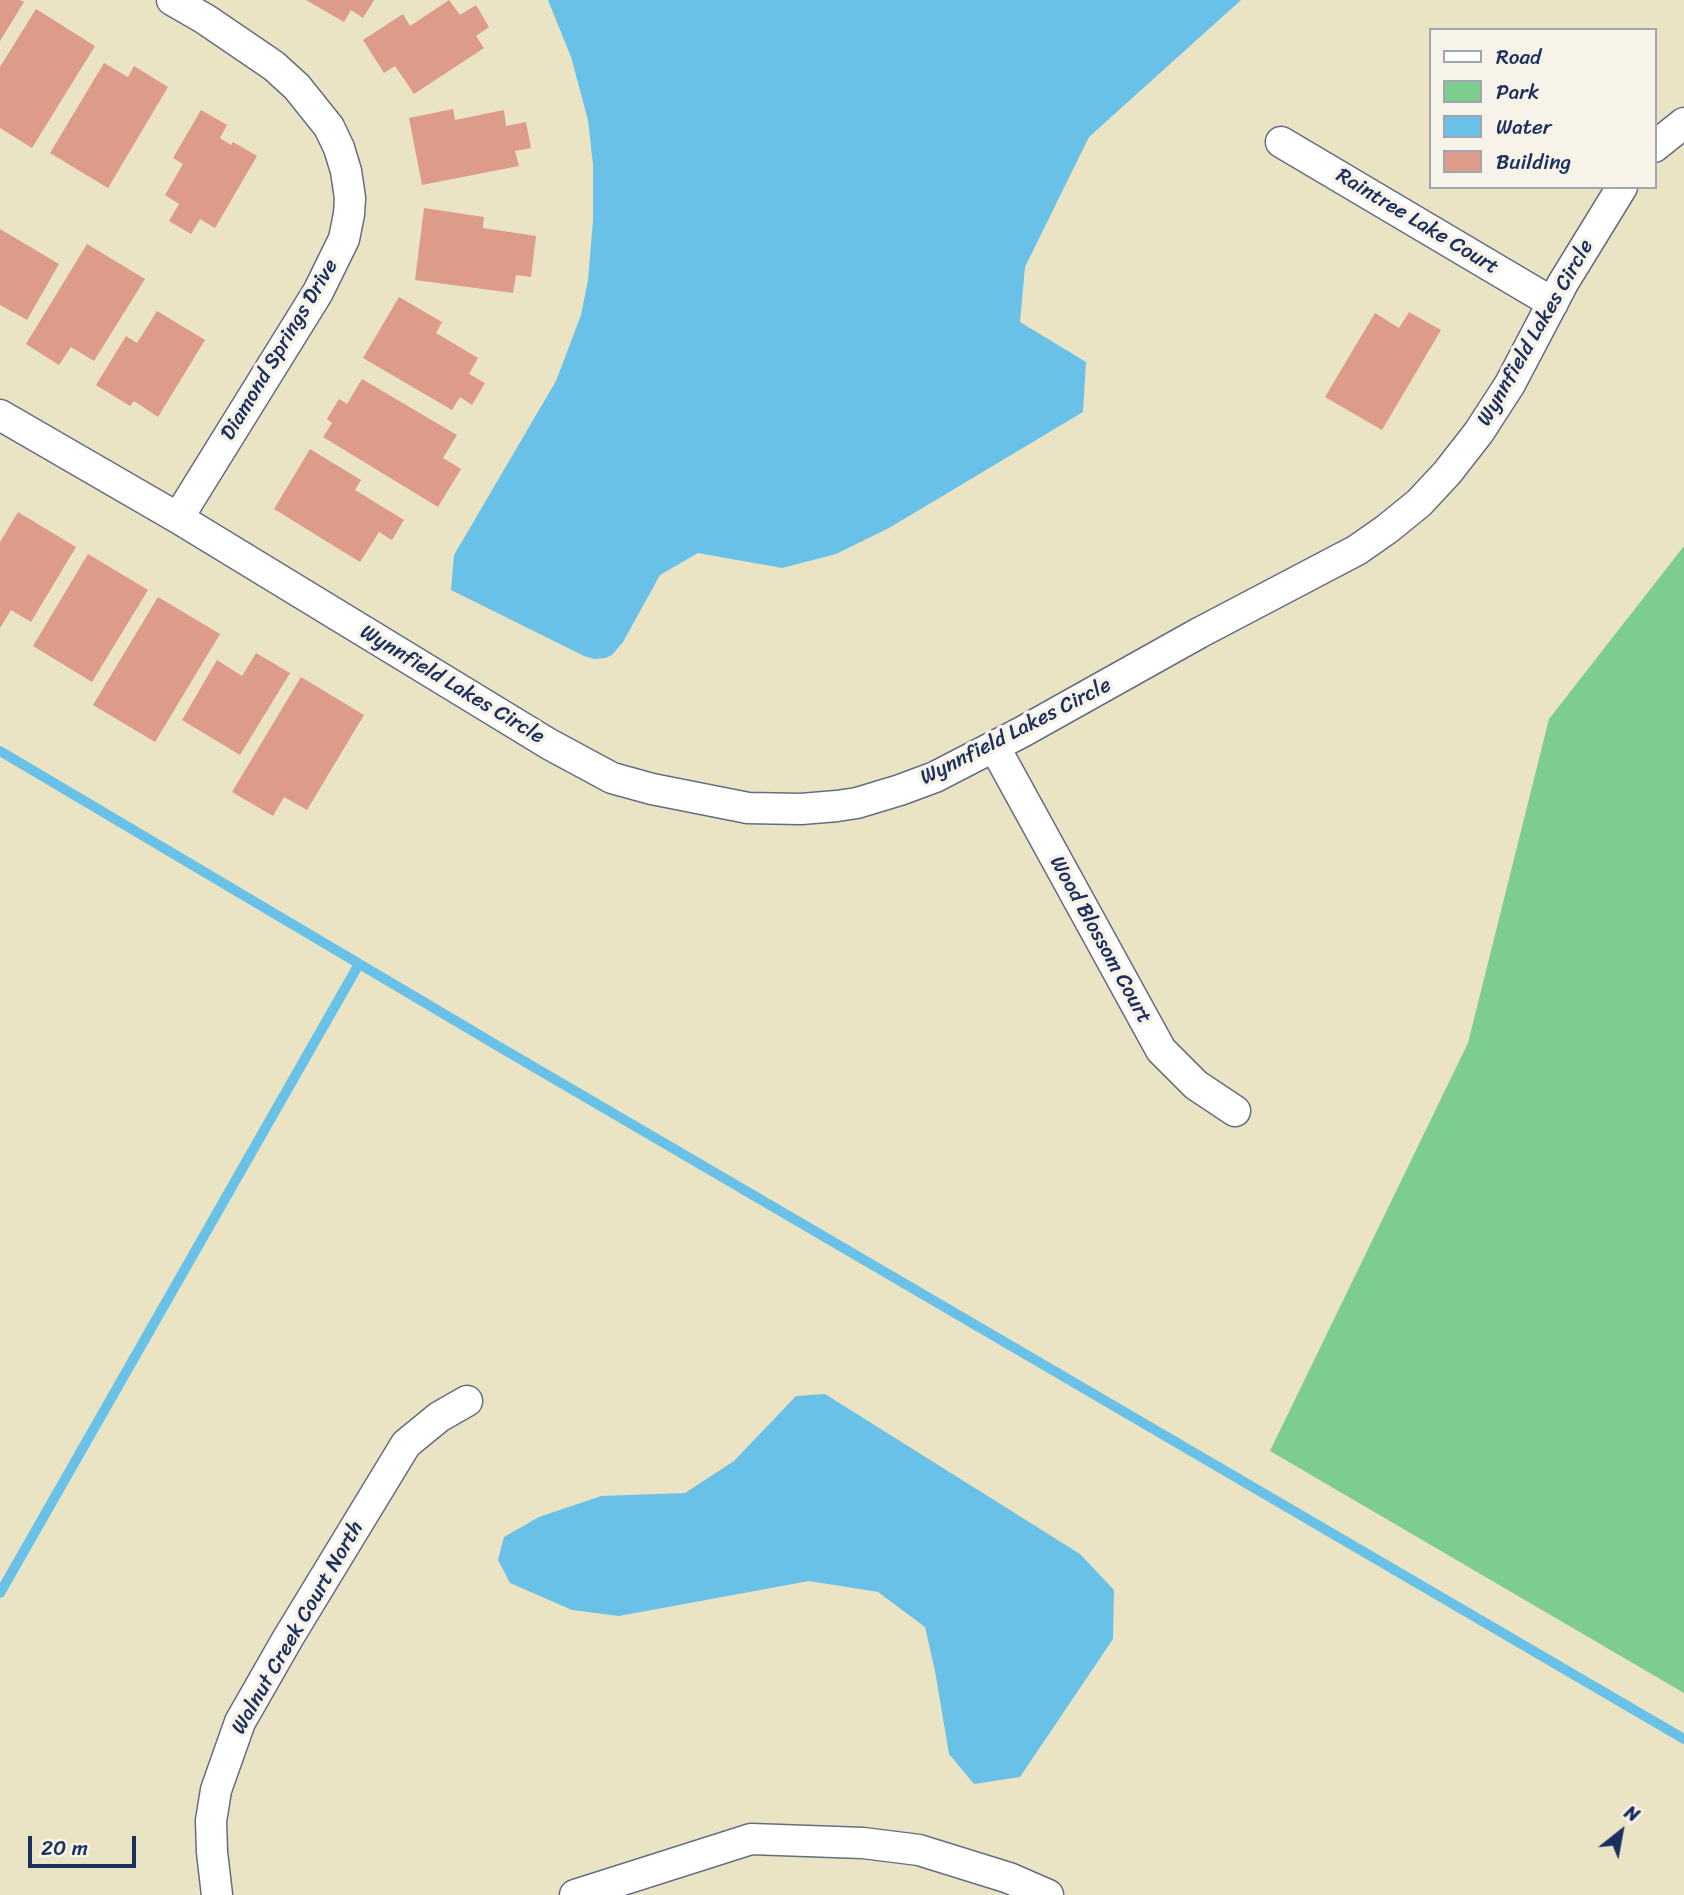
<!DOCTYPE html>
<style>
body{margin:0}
#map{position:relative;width:1684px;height:1895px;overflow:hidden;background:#eae4c5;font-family:Sriracha,sans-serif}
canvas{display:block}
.legend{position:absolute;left:1429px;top:28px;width:228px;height:161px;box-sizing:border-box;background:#f7f3e8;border:2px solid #9fa5b1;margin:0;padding:9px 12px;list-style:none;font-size:21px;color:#1b2f5e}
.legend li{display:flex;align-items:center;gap:14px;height:35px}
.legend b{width:35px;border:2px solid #9fa5b1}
.north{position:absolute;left:1586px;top:1797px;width:70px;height:70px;-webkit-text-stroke:5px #f7f3e8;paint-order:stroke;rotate:31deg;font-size:19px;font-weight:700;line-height:28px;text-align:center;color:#1b2f5e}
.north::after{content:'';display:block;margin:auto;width:24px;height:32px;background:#1b2f5e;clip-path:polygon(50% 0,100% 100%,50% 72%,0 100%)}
.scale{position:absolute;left:28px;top:1836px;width:108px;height:32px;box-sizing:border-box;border:4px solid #1b2f5e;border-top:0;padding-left:9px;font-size:21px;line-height:24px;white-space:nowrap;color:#1b2f5e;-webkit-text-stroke:5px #f7f3e8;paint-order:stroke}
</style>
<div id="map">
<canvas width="1684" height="1895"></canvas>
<ul class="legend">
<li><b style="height:9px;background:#fff"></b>Road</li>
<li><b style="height:19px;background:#7ccd8f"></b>Park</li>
<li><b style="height:19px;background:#6ac1e7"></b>Water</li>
<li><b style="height:19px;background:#dd9b8a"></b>Building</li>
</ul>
<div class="north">N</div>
<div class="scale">20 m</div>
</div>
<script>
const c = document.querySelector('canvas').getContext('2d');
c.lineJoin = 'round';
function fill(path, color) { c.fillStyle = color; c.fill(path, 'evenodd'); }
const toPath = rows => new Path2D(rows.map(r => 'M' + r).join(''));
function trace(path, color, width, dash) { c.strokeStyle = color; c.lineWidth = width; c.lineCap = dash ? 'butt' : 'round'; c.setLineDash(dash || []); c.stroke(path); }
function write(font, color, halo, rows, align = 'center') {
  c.font = font + ' Sriracha,sans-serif'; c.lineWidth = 7; c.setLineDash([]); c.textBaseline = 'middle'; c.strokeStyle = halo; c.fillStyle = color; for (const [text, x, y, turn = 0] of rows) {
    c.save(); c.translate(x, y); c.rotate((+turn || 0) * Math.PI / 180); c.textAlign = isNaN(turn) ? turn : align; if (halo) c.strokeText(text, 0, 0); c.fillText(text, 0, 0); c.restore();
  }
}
const green = toPath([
 [1684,546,1684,1693,1270,1451,1468,1043,1549,719]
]);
const water = toPath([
 [548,0,1241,0,1089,137,1025,267,1020,322,1086,362,1083,412,889,528,836,554,782,568,698,553,660,575,623,642,612,655,605,658,594,659,584,656,451,590,454,555,556,381,581,315,588,280,593,220,593,165,588,120,571,57],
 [825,1394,1080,1554,1114,1590,1113,1639,1020,1777,974,1784,949,1754,935,1671,925,1627,878,1592,809,1581,619,1616,572,1610,510,1583,498,1560,504,1537,539,1517,601,1496,685,1493,734,1461,796,1396]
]);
const stream = toPath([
 [0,751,503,1049,1684,1739],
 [0,1593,359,964]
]);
const building = toPath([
 [0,0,20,0,24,2,0,41],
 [306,0,374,0,363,18,351,10,344,22],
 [449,0,460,15,476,5,489,27,476,36,484,48,414,94,395,66,384,73,363,40,403,14,410,26],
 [36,9,95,46,32,148,0,128,0,67],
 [104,63,128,77,134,66,168,87,108,188,50,153],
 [453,109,455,120,504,110,506,126,526,122,531,148,515,151,519,166,422,185,409,118],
 [201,110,227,125,220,138,231,145,233,142,257,156,215,228,200,219,191,234,169,221,179,204,165,195,183,164,173,158],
 [424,208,484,217,483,228,536,236,531,277,516,275,513,293,415,280],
 [0,229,59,264,27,320,0,305],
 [87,244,145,279,94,361,71,347,59,365,26,344],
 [399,297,442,322,436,333,478,358,469,374,485,383,472,405,460,397,452,410,363,358],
 [157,311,205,340,158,417,134,401,130,406,96,385,126,336,137,343],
 [1409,312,1441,330,1382,430,1325,397,1375,313,1399,328],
 [362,379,457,435,443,458,461,469,438,507,323,437,332,423,327,419,339,399,347,404],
 [310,449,361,480,355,490,404,520,392,540,379,532,360,562,274,509],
 [18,512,76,547,31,622,11,610,0,628,0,542],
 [88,554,148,590,92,682,33,646],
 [158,597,220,634,155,742,93,705],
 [256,653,290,673,240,755,182,720,217,660,242,676],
 [301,677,364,715,307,810,284,797,273,816,232,792]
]);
const minor = toPath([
 [172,0,205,19,274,66,297,87,329,127,339,148,346,171,350,198,349,214,344,239,318,292,178,518],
 [1281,142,1553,303],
 [1654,147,1684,123],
 [0,415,178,518,549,744,612,778,652,789,748,808,801,809,837,806,857,803,900,790,935,777,1022,732,1199,633,1357,550,1387,529,1419,503,1447,473,1479,432,1510,384,1563,283,1622,187],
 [994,746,1161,1050,1196,1085,1235,1111],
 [217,1895,212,1852,211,1821,216,1790,240,1722,288,1638,406,1444,439,1417,467,1401],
 [575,1895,751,1839,863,1843,919,1850,1009,1878,1048,1895]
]);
const streetNames = [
 ["Raintree Lake Court",1417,222,31],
 ["Wynnfield Lakes Circle",1536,333,-60],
 ["Diamond Springs Drive",280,350,-59],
 ["Wynnfield Lakes Circle",452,685,31],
 ["Wynnfield Lakes Circle",1016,732,-27],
 ["Wood Blossom Court",1100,940,61],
 ["Walnut Creek Court North",298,1628,-60]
];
fill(green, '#7ccd8f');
fill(water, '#6ac1e7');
trace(stream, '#6ac1e7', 10);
fill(building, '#dd9b8a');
trace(minor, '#636e82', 33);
trace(minor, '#fff', 30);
write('21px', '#1b2f5e', '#f7f3e8', streetNames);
</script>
